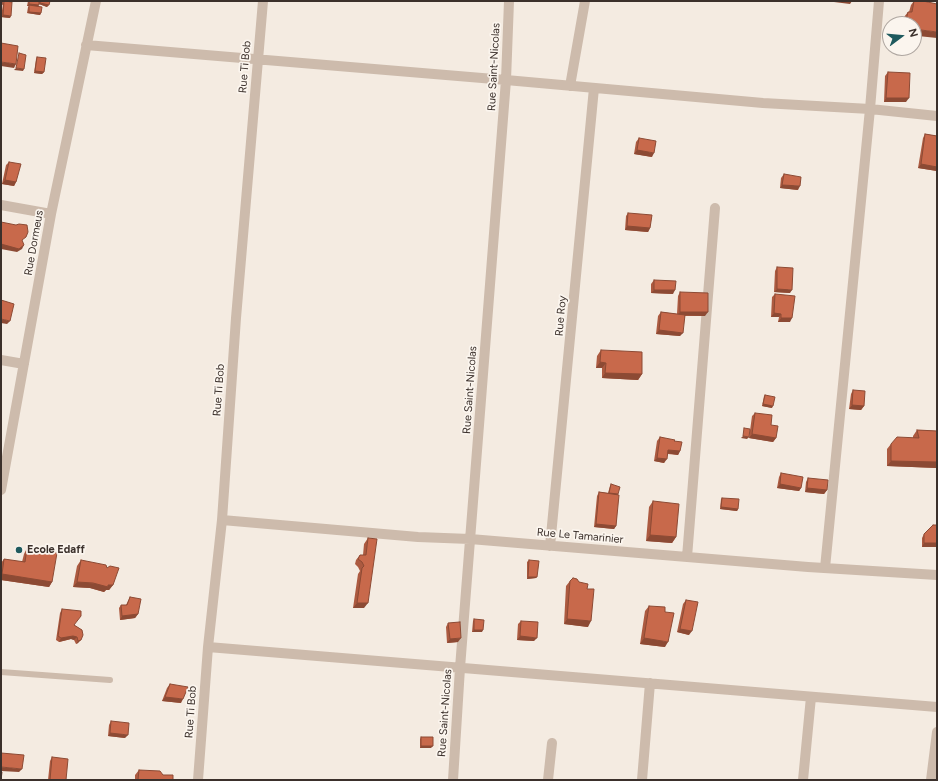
<!DOCTYPE html>
<style>
body{margin:0}
#map{position:relative;width:938px;height:781px;overflow:hidden;background:#f4ebe1;font-family:Figtree,sans-serif}
canvas{display:block}
.frame{position:absolute;inset:0;border:2px solid #3b302b;pointer-events:none}
.north{position:absolute;left:882px;top:16px;width:40px;height:40px;box-sizing:border-box;background:#fbf5ee;border:1px solid #aea6a0;border-radius:50%;rotate:74deg;font-size:11px;font-weight:700;line-height:16px;text-align:center;color:#3b302b}
.north::after{content:'';display:block;margin:auto;width:14px;height:18px;background:#1f5a5e;clip-path:polygon(50% 0,100% 100%,50% 72%,0 100%)}
</style>
<div id="map">
<canvas width="938" height="781"></canvas>
<div class="frame"></div>
<div class="north">N</div>
</div>
<script>
const c = document.querySelector('canvas').getContext('2d');
c.lineJoin = 'round';
const toPath = rows => new Path2D(rows.map(r => 'M' + r).join(''));
function trace(path, color, width, dash) { c.strokeStyle = color; c.lineWidth = width; c.lineCap = dash ? 'butt' : 'round'; c.setLineDash(dash || []); c.stroke(path); }
function fill(path, color) { c.fillStyle = color; c.fill(path, 'evenodd'); }
function write(font, color, halo, rows, align = 'center') {
  c.font = font + ' Figtree,sans-serif'; c.lineWidth = 3.5; c.setLineDash([]); c.textBaseline = 'middle'; c.strokeStyle = halo; c.fillStyle = color; for (const [text, x, y, turn = 0] of rows) {
    c.save(); c.translate(x, y); c.rotate((+turn || 0) * Math.PI / 180); c.textAlign = isNaN(turn) ? turn : align; if (halo) c.strokeText(text, 0, 0); c.fillText(text, 0, 0); c.restore();
  }
}
const lane = toPath([
 [1,672,110,680]
]);
const street = toPath([
 [86,45,506,80,763,103,870,109,937,116],
 [570,86,585,1],
 [1,205,51,214],
 [1,360,24,364],
 [1,490,51,214,96,1],
 [222,520,418,537,470,539,808,567,937,575],
 [550,546,594,88],
 [687,557,715,208],
 [825,568,870,109,879,1],
 [208,647,937,707],
 [198,780,208,647,222,520,236,318,263,1],
 [453,780,460,668,506,80,509,1],
 [548,780,552,743],
 [642,780,650,683],
 [803,780,811,697],
 [931,780,937,732]
]);
const wall = toPath([
 [4,1,10,18,1,17,3,4,1,7],
 [28,1,50,1,47,7,39,4,38,6,41,13,40,15,27,13,28,7,29,6,27,6],
 [914,1,923,1,918,36,916,39,914,24,903,24,904,17,908,12,909,12,911,5],
 [37,57,44,72,42,74,34,73,36,59],
 [888,72,906,102,884,102,885,76],
 [925,134,937,136,937,171,918,168,923,138],
 [639,138,652,157,634,154,636,142],
 [9,162,16,182,14,186,2,184,6,165],
 [784,174,798,190,780,188,781,178],
 [628,213,650,228,648,232,625,230,626,216],
 [777,267,790,293,774,292,775,271],
 [654,280,673,294,651,293,651,284],
 [680,292,705,316,685,316,680,336,656,334,658,316,661,312,677,314,678,296],
 [775,294,790,322,778,322,779,317,771,317,772,297],
 [601,350,642,374,638,380,602,378,602,368,596,368,597,356],
 [853,390,864,406,861,410,849,409,851,394],
 [765,395,772,408,762,406,764,396],
 [755,413,771,425,776,438,773,442,749,438,752,416],
 [917,430,937,431,937,468,887,466,887,449,891,444,913,438,913,436],
 [660,437,674,441,680,451,678,455,668,454,664,463,654,461,657,441],
 [781,473,801,488,799,491,777,488,779,477],
 [808,478,827,490,824,494,805,492,806,482],
 [611,484,618,494,616,526,614,529,594,527,597,496,599,492,608,493,610,486],
 [722,498,738,509,737,511,720,509,721,499],
 [653,501,676,537,672,543,646,541,649,507],
 [937,525,937,547,922,547,922,538,924,534],
 [368,538,364,608,353,608,358,574,360,571,358,567,355,564,356,560,360,555,363,555,364,544],
 [27,548,52,582,49,587,1,580,1,563,4,559,22,562,24,554],
 [81,560,113,585,109,590,106,590,104,592,90,588,73,587,77,566],
 [529,560,536,578,527,579,527,562],
 [570,581,579,582,587,589,588,627,564,624,566,586],
 [130,597,138,614,135,618,120,620,119,608,121,605,126,605],
 [686,600,689,635,677,632,683,604],
 [649,606,665,647,640,644,645,611],
 [62,609,74,625,82,630,78,643,76,644,74,640,71,639,59,642,56,640,60,613],
 [474,619,482,632,472,632,473,621],
 [521,621,534,641,517,640,518,624],
 [448,623,458,642,447,643,446,627],
 [170,684,181,703,162,701,167,688],
 [111,721,125,738,108,736,109,725],
 [421,737,431,748,420,748,420,739],
 [52,757,66,780,48,780,50,761],
 [139,770,163,775,173,780,135,780,135,775]
]);
const shadedWall = toPath([
 [826,1,852,1,850,4],
 [40,3,49,5,47,7,39,4],
 [29,4,39,5,38,6,27,6],
 [29,12,41,13,40,15,27,13],
 [3,15,11,16,10,18,1,17],
 [921,30,937,32,937,38,918,36,916,39,914,38,914,32],
 [1,62,16,64,14,68,1,66],
 [16,68,24,69,23,71,14,70],
 [35,71,44,72,42,74,34,73],
 [886,98,909,98,906,102,884,102],
 [637,150,654,153,652,157,634,154],
 [921,164,937,167,937,171,918,168],
 [5,180,16,182,14,186,2,184],
 [782,185,800,186,798,190,780,188],
 [627,226,650,228,648,232,625,230],
 [1,244,24,245,22,249,17,252,1,249],
 [777,289,792,290,790,293,774,292],
 [654,290,675,290,673,294,651,293],
 [680,312,708,312,705,316,677,315],
 [774,313,781,314,779,317,771,317],
 [781,318,792,318,790,322,778,322],
 [1,319,10,321,7,324,1,323],
 [659,330,683,333,680,336,656,334],
 [600,362,606,363,602,368,596,368],
 [605,373,642,374,638,380,602,378],
 [763,404,773,406,772,408,762,406],
 [852,405,864,406,861,410,849,409],
 [752,434,776,438,773,442,749,438],
 [743,436,749,437,747,439,741,438],
 [668,450,680,451,678,455,666,453],
 [657,458,667,459,664,463,654,461],
 [891,461,937,462,937,468,887,466],
 [780,484,801,488,799,491,777,488],
 [807,488,827,490,824,494,805,492],
 [721,507,738,509,737,511,720,509],
 [596,524,616,526,614,529,594,527],
 [650,535,676,537,672,543,646,541],
 [924,543,937,543,937,547,922,547],
 [2,574,52,582,49,587,1,580,1,575],
 [528,577,537,577,536,578,527,579],
 [77,582,108,585,113,585,109,590,106,590,104,592,90,588,73,587],
 [357,603,368,603,364,608,353,608],
 [138,614,135,618,120,620,122,616],
 [567,619,591,621,588,627,564,624],
 [680,629,692,631,689,635,677,632],
 [474,630,483,630,482,632,472,632],
 [73,636,77,637,74,640,71,639,59,642,61,638],
 [520,636,537,638,534,641,517,640],
 [461,638,458,642,447,643,450,639],
 [644,638,668,642,665,647,640,644],
 [81,640,78,643,76,644,78,641],
 [165,697,183,699,181,703,162,701],
 [110,733,128,735,125,738,108,736],
 [421,746,433,746,431,748,420,748],
 [1,767,22,769,19,772,1,771]
]);
const building = toPath([
 [1,1,3,1,2,5,1,5,1,1],
 [4,1,12,2,11,16,3,15,4,1],
 [29,1,39,1,39,5,29,4,29,1],
 [40,1,50,1,49,5,40,3,40,1],
 [914,1,923,1,937,4,937,32,921,30,920,33,914,32,914,24,905,24,908,12,912,12,914,1],
 [29,5,42,7,41,13,29,12,29,5],
 [1,43,18,46,16,64,1,62,1,43],
 [19,53,26,55,24,69,16,68,19,53],
 [37,57,46,58,44,72,35,71,37,57],
 [888,72,910,73,909,98,886,98,888,72],
 [925,134,937,136,937,167,921,164,925,134],
 [639,138,656,141,654,153,637,150,639,138],
 [9,162,21,164,16,182,5,180,9,162],
 [784,174,801,177,800,186,782,185,784,174],
 [628,213,652,215,650,228,627,226,628,213],
 [1,222,16,225,19,224,27,225,28,232,26,237,22,240,24,245,19,249,1,244,1,222],
 [777,267,793,268,792,290,777,289,777,267],
 [654,280,676,281,675,290,654,290,654,280],
 [680,292,708,293,708,312,680,312,680,292],
 [775,294,795,296,792,318,781,318,781,314,774,313,775,294],
 [1,300,14,304,10,321,1,319,1,300],
 [661,312,685,315,683,333,659,330,661,312],
 [601,350,642,352,642,374,605,373,606,363,600,362,601,350],
 [853,390,865,391,864,406,852,405,853,390],
 [765,395,775,397,773,406,763,404,765,395],
 [755,413,772,415,771,425,778,426,776,438,752,434,755,413],
 [744,428,750,429,749,437,743,436,744,428],
 [917,430,937,431,937,462,891,461,891,444,897,437,919,438,917,430],
 [660,437,675,440,674,441,682,442,680,451,668,450,667,459,657,458,660,437],
 [781,473,803,477,801,488,780,484,781,473],
 [808,478,828,480,827,490,807,488,808,478],
 [611,484,620,487,618,494,609,493,611,484],
 [599,492,619,495,616,526,596,524,599,492],
 [722,498,739,499,738,509,721,507,722,498],
 [653,501,679,504,676,537,650,535,653,501],
 [933,525,937,525,937,543,924,543,924,534,933,525],
 [368,538,377,539,368,603,357,603,362,568,364,566,362,562,358,559,360,555,366,555,368,538],
 [27,548,57,553,52,582,2,574,4,559,25,562,27,548],
 [81,560,106,565,107,568,110,566,119,568,113,585,108,585,108,587,93,583,77,582,81,560],
 [529,560,539,561,537,577,528,577,529,560],
 [573,578,577,579,579,582,588,584,587,589,594,589,591,621,567,619,570,581,573,578],
 [130,597,141,599,138,614,122,616,121,605,127,605,130,597],
 [686,600,698,602,692,631,680,629,686,600],
 [649,606,665,607,665,612,674,613,668,642,644,638,649,606],
 [62,609,81,611,81,616,74,625,82,630,83,635,81,640,78,641,77,637,73,636,61,638,58,636,62,609],
 [474,619,484,620,483,630,474,630,474,619],
 [521,621,538,622,537,638,520,636,521,621],
 [460,622,461,638,450,639,448,623,460,622],
 [170,684,188,687,183,699,165,697,170,684],
 [111,721,129,723,128,735,110,733,111,721],
 [421,737,433,737,433,746,421,746,421,737],
 [1,753,24,755,22,769,1,767,1,753],
 [52,757,68,759,66,780,50,780,52,757],
 [139,770,160,771,163,775,173,775,173,780,138,780,139,770],
 [1,772,2,772,1,780,1,772]
]);
const markers = [
 [19,550,4,"#1f5a5e"]
];
const streetNames = [
 ["Rue Ti Bob",245,67,-85],
 ["Rue Saint-Nicolas",494,67,-87],
 ["Rue Dormeus",34,243,-80],
 ["Rue Roy",561,316,-85],
 ["Rue Ti Bob",219,390,-86],
 ["Rue Saint-Nicolas",470,390,-86],
 ["Rue Le Tamarinier",580,536,5],
 ["Rue Ti Bob",191,712,-86],
 ["Rue Saint-Nicolas",445,713,-86]
];
const poiNames = [
 ["Ecole Edaff",27,550]
];
trace(lane, '#cdbbac', 6);
trace(street, '#cdbbac', 10);
fill(wall, '#ac5a40');
fill(shadedWall, '#8c4a34');
fill(building, '#c8694b');
trace(building, '#8c4a34', 1);
for (const [x, y, r, color] of markers) { const dot = new Path2D(); dot.arc(x, y, r, 0, 2 * Math.PI); c.fillStyle = color; c.fill(dot); trace(dot, '#fbf5ee', 1.5); }
write('11px', '#3b302b', '#fbf5ee', streetNames);
write('bold 11px', '#3b302b', '#fbf5ee', poiNames, 'left');
</script>
